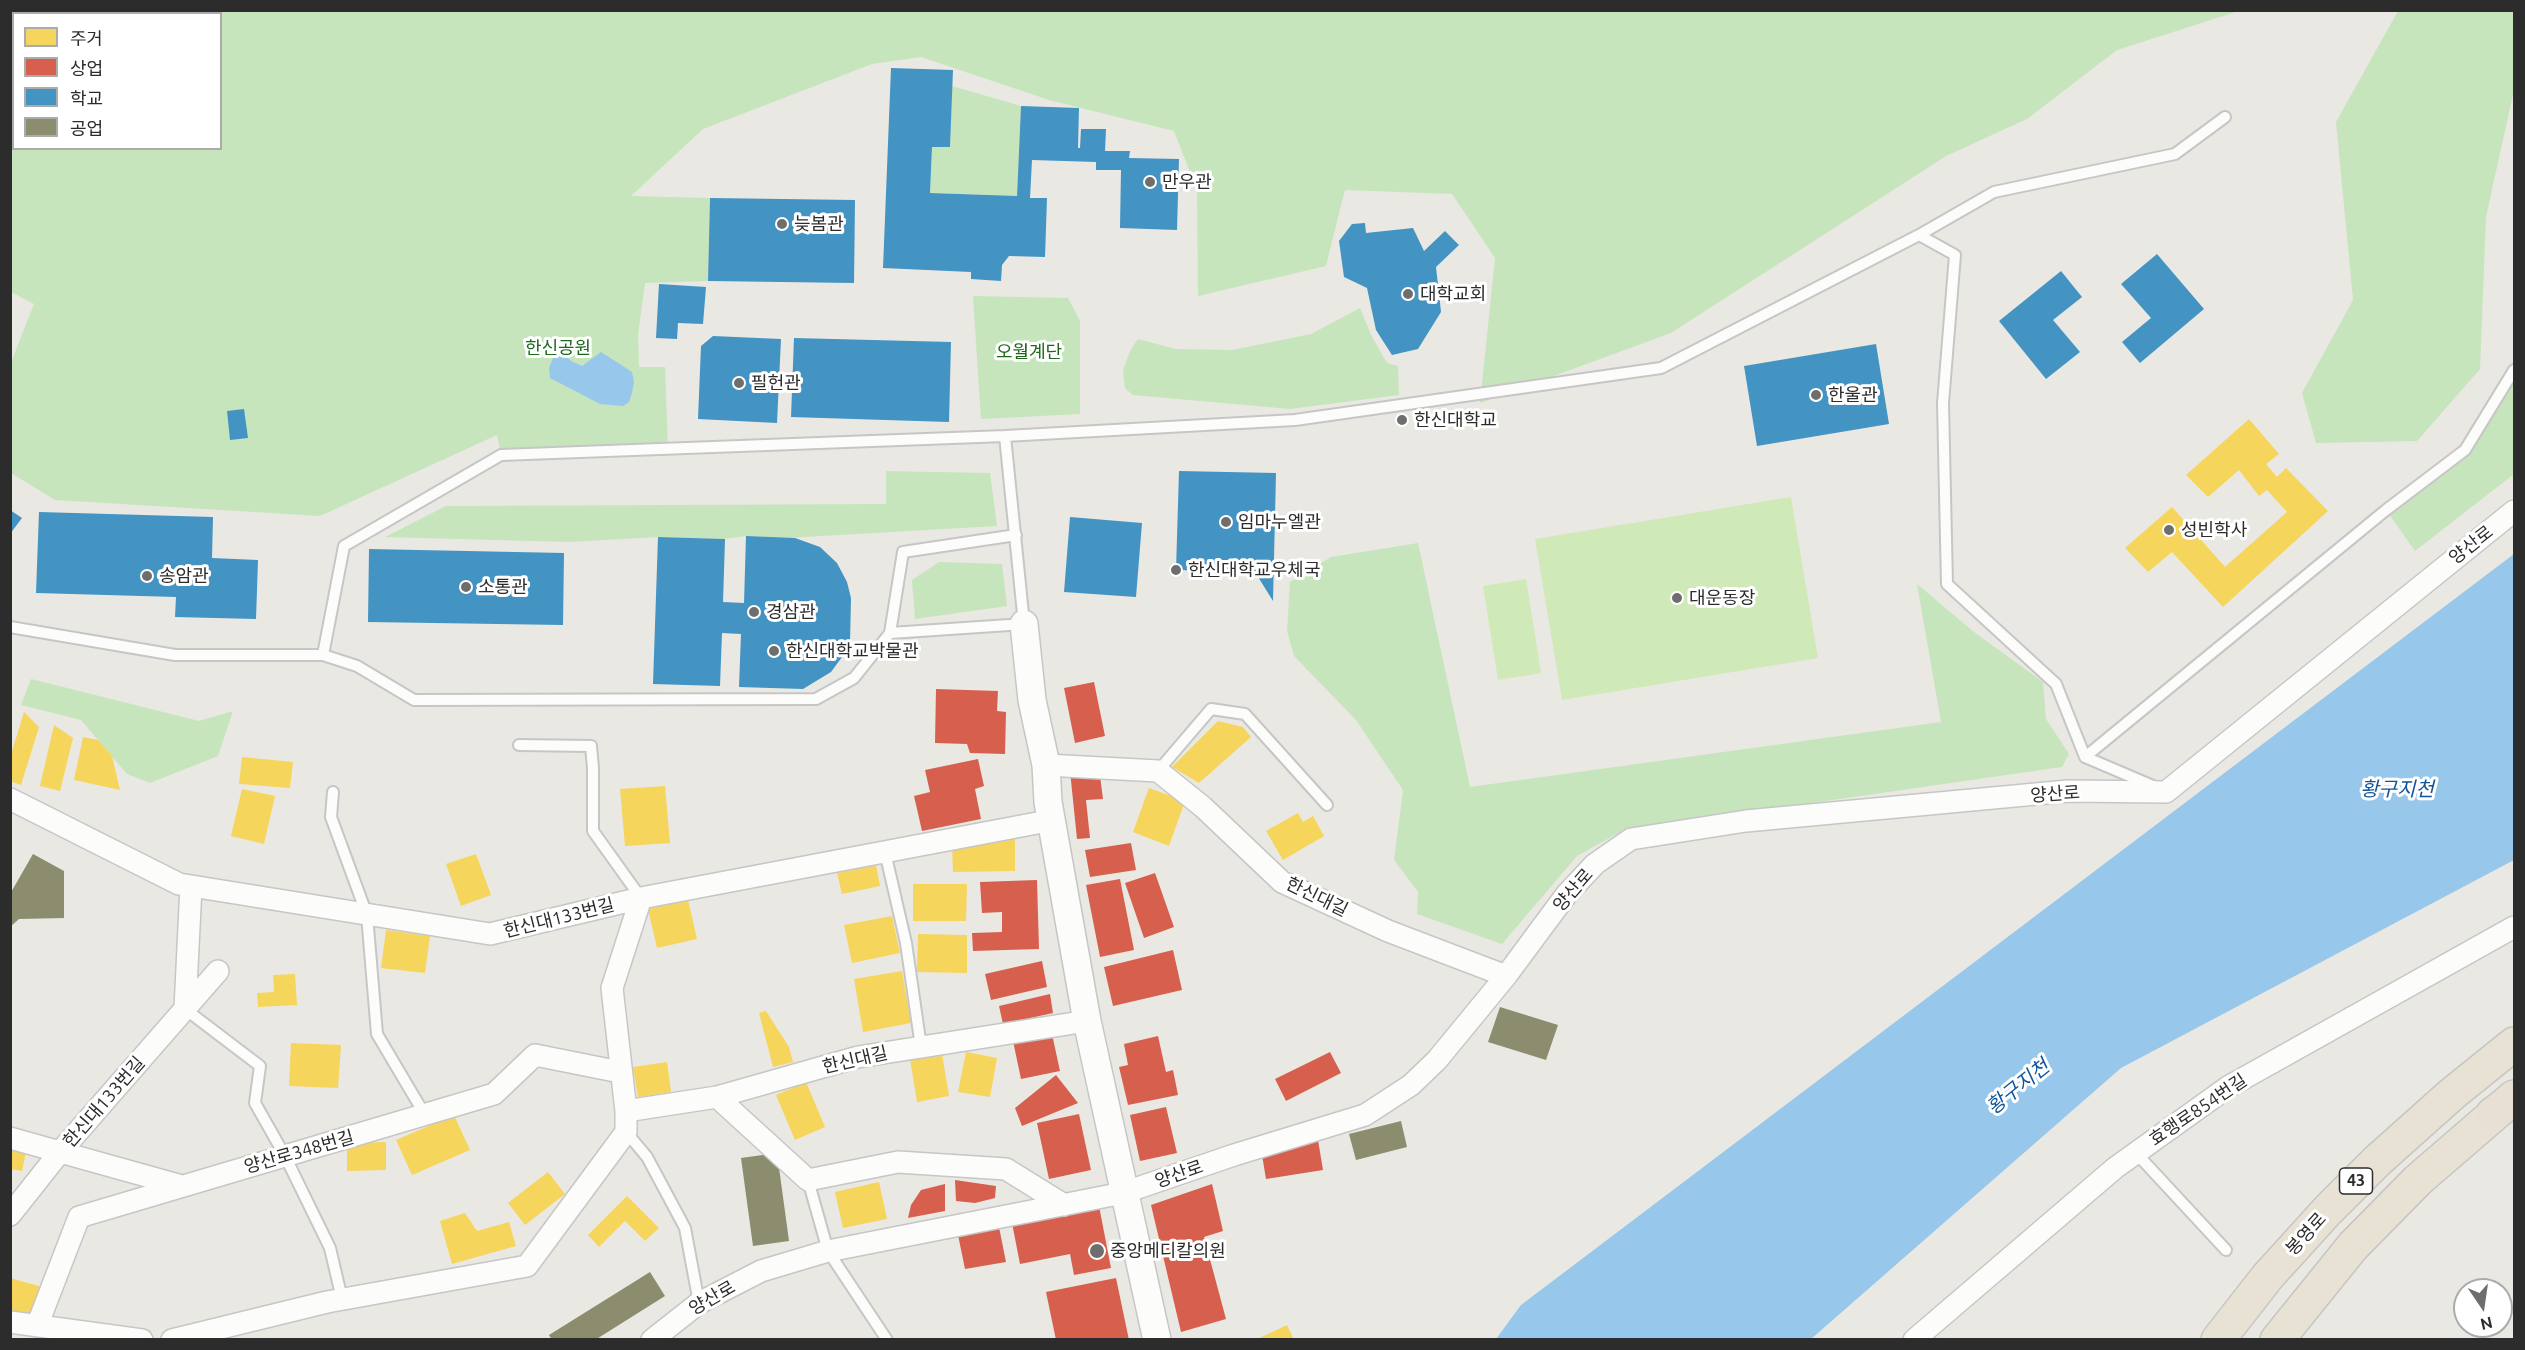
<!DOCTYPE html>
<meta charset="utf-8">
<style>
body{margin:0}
#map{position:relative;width:2525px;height:1350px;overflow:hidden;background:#eae8e2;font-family:Ubuntu,"Noto Sans KR",sans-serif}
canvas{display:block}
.frame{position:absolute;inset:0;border:12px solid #2c2c2c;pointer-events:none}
.legend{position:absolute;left:12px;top:12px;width:210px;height:138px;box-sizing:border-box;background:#fff;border:2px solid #ababab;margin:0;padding:8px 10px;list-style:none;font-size:18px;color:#2c2c2c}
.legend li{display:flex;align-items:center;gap:12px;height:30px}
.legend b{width:30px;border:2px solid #ababab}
.north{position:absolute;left:2453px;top:1278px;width:60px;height:60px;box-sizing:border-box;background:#fff;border:2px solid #ababab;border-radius:50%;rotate:167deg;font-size:16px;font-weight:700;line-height:24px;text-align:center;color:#2c2c2c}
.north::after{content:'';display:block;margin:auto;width:21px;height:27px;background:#6e6e6c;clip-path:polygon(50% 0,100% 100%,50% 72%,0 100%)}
</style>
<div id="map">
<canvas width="2525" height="1350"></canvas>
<div class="frame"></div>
<ul class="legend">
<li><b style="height:16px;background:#f6d55c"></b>주거</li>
<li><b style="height:16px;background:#d6604d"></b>상업</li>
<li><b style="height:16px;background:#4393c3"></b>학교</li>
<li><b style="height:16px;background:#8c8c6e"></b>공업</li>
</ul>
<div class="north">N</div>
</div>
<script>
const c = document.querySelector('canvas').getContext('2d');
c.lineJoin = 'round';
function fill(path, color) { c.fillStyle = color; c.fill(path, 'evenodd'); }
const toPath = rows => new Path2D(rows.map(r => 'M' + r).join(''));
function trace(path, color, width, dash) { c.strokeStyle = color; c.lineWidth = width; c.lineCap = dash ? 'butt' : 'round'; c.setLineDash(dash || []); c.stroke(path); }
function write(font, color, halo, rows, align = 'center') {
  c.font = font + ' Ubuntu,"Noto Sans KR",sans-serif'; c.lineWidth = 6; c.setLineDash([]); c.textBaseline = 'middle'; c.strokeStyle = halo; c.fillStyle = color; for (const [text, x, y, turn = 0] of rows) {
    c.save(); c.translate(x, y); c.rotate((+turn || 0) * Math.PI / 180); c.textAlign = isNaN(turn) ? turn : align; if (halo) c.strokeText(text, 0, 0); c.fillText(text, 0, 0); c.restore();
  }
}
const green = toPath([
 [11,11,2239,11,2117,50,2027,119,1946,156,1671,333,1480,403,1495,258,1452,194,1345,190,1326,266,1198,296,1197,190,1174,131,1049,100,921,57,872,64,703,129,631,196,710,198,708,281,645,283,638,335,639,367,665,367,668,449,501,455,497,435,320,516,55,500,11,473,10,365,34,304,11,292],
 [14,14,220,14,220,148,14,148],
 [2398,11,2514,11,2514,90,2486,217,2480,369,2417,441,2316,443,2302,393,2353,300,2336,122],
 [952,86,1021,106,1017,196,930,193,932,147,950,147],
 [973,296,1068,298,1080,321,1080,414,981,419],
 [1360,308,1371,335,1387,363,1398,366,1399,395,1290,409,1133,395,1125,388,1123,370,1131,349,1138,339,1176,349,1232,350,1311,334],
 [2514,370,2514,474,2415,551,2386,510,2465,450],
 [886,471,990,473,997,526,787,538,746,536,725,539,658,537,569,542,385,537,446,506,886,504],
 [1418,543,1470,787,1941,722,1917,584,1974,632,2043,682,2046,719,2069,754,2062,767,1624,830,1577,856,1502,944,1417,914,1418,892,1394,860,1403,790,1356,720,1294,656,1287,631,1290,582,1331,557],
 [939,562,1002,564,1007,606,915,619,912,580],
 [31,679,199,721,233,711,218,756,150,783,127,774,81,720,21,705]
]);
const pitch = toPath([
 [1791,497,1818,658,1562,700,1535,539],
 [1526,579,1541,673,1498,680,1483,586]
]);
const water = toPath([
 [601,352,632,372,634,382,632,393,629,402,623,406,600,404,550,378,549,368,555,353,563,353,571,361,582,366],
 [2514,554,2514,860,2121,1068,1811,1339,1496,1339,1521,1305]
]);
const homes = toPath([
 [2249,419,2279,454,2266,464,2277,477,2286,468,2328,511,2223,607,2172,552,2148,572,2125,548,2172,507,2225,567,2287,512,2267,490,2259,496,2239,470,2208,497,2186,475],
 [24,712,39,727,21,785,10,781,10,758],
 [1218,721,1243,727,1251,737,1199,783,1172,767],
 [54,725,73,738,60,791,40,786],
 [83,737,98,740,112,756,120,790,74,780],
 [242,757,293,762,290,788,239,784],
 [665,786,670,843,625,846,620,789],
 [1149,788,1185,801,1169,846,1133,832],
 [242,789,275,796,264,844,231,836],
 [1298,813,1303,822,1313,816,1324,836,1283,860,1266,831],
 [1015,837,1015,871,953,872,952,846],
 [476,854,491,895,461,906,446,864],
 [876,865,880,886,842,894,837,873],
 [913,884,967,884,966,921,913,921],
 [688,900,697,939,657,948,648,909],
 [892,916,900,953,852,963,844,925],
 [386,930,430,936,425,973,381,968],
 [918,934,967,935,967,973,917,972],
 [902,971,911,1023,863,1032,854,979],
 [295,974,297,1005,258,1007,257,993,274,992,273,975],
 [766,1011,789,1047,793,1062,773,1067,759,1013],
 [291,1043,341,1045,338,1088,289,1086],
 [966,1052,997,1058,990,1097,958,1092],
 [942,1054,949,1096,917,1102,910,1059],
 [667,1062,671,1092,638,1097,633,1067],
 [806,1082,825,1127,795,1140,776,1095],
 [454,1115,470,1150,412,1175,396,1140],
 [386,1142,386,1170,347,1171,347,1143],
 [10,1149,26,1152,22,1171,10,1169],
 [548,1172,565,1194,525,1225,508,1203],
 [879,1182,887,1219,843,1228,835,1192],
 [627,1196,659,1228,645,1241,625,1221,599,1247,588,1235],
 [465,1213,477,1231,509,1222,516,1246,452,1264,440,1221],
 [10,1278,42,1287,33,1318,10,1312],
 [1287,1325,1294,1340,1255,1340]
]);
const shops = toPath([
 [1094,682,1105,736,1075,743,1064,688],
 [936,689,998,691,997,711,1006,712,1005,754,970,753,967,744,935,743],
 [978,759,984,786,975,789,981,819,922,831,914,796,930,792,925,770],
 [1099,768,1103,799,1086,800,1090,838,1077,839,1070,771],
 [1131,843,1136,870,1090,877,1085,850],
 [1155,873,1174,927,1144,938,1125,883],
 [1120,879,1134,950,1100,957,1086,885],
 [1037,880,1039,949,973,951,972,933,1002,932,1002,912,982,913,980,882],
 [1173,950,1182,990,1113,1006,1104,967],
 [1042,961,1047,987,991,1000,985,974],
 [1050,994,1053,1013,1003,1024,999,1006],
 [1052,1034,1060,1071,1021,1079,1013,1041],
 [1158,1036,1166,1072,1173,1070,1178,1095,1128,1105,1119,1067,1128,1065,1124,1044],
 [1330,1052,1341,1073,1286,1101,1275,1079],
 [1056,1075,1078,1103,1022,1126,1015,1108],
 [1166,1107,1177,1153,1140,1161,1130,1115],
 [1079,1114,1091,1170,1049,1179,1037,1123],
 [1318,1140,1323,1170,1266,1179,1261,1149],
 [955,1180,996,1186,995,1198,975,1203,956,1201],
 [945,1184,945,1211,908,1218,911,1205,921,1190],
 [1212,1184,1223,1231,1204,1237,1226,1319,1181,1332,1151,1205],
 [1099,1206,1111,1268,1074,1275,1070,1254,1020,1264,1012,1223],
 [999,1227,1006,1262,965,1269,958,1235],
 [1116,1278,1129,1340,1056,1340,1046,1292]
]);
const schools = toPath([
 [891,68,953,70,950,147,932,147,930,193,1017,196,1021,106,1079,108,1078,148,1080,148,1081,129,1106,129,1105,151,1130,151,1129,158,1179,159,1177,230,1120,228,1121,170,1096,170,1096,162,1032,160,1030,198,1047,198,1045,257,1009,256,1002,265,1001,281,971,279,971,272,883,268],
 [710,198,855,200,854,283,708,281],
 [1365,223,1366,233,1413,228,1424,251,1445,231,1459,245,1436,267,1441,312,1418,349,1392,355,1376,330,1367,288,1344,277,1339,241,1352,224],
 [2157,254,2204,309,2140,363,2122,342,2151,318,2121,284],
 [2061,271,2082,297,2053,320,2080,352,2046,379,1999,321],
 [659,284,706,287,703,324,678,323,677,339,656,338],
 [713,336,781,339,777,423,698,419,701,346],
 [794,338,951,342,949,422,791,417],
 [1876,344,1889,424,1757,446,1744,366],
 [244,409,248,438,230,440,227,411],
 [1179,471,1276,473,1273,601,1255,572,1176,570],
 [10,510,22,518,10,534],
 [39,512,213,517,212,558,258,560,256,619,175,617,176,597,36,593],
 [1070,517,1142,523,1136,597,1064,592],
 [746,536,795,538,820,547,837,563,847,582,851,598,850,644,845,653,831,672,803,689,739,687,741,634,722,633,720,686,653,684,658,537,725,539,723,602,744,603],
 [369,549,564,553,563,625,368,622]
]);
const industry = toPath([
 [33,854,64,871,64,918,19,919,10,927,10,894],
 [1500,1007,1558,1025,1546,1060,1488,1042],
 [1401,1121,1407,1147,1356,1160,1349,1134],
 [777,1153,789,1241,753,1246,741,1158],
 [650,1272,665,1296,595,1340,552,1340,549,1335]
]);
const service = toPath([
 [1919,235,1994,192,2175,154,2225,117],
 [1016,535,903,552,890,633,854,678,816,699,414,700,357,666,323,655,344,546,501,455,1005,436,1295,420,1661,368,1919,235,1955,255,1943,403,1947,584,2056,684,2085,757,2153,786],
 [10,627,175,655,323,655],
 [890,633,1024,624,1005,436],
 [519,745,591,746,593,768,593,831,641,898],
 [2085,757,2386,510,2465,450,2514,370],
 [1158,771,1211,709,1245,714,1327,805],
 [333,792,331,817,367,915,377,1034,425,1115],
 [885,852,906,943,921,1047],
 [185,1009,260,1066,255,1103,285,1156,330,1248,342,1299],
 [626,1132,647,1157,685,1228,699,1303],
 [2136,1153,2226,1250],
 [808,1180,828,1251,887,1340]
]);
const minor = toPath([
 [1046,765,1158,771,1203,807,1282,882,1388,931,1506,976],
 [10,799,179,884,490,934,641,898,1053,820],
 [185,1009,191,886],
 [717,1097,808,1180,898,1162,1006,1169,1064,1205],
 [626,1111,717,1097,858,1057,1087,1021],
 [10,1138,182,1186],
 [10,1215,60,1152,218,971],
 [10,1322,142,1340],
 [37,1326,79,1217,494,1094,535,1055,620,1072],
 [172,1340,327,1302,527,1266,626,1132,626,1111,612,988,641,898],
 [652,1340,699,1303,761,1271,828,1251,1123,1193,1234,1155,1365,1115,1411,1085,1437,1060,1506,976,1566,895,1595,864,1631,839,1746,821,2068,791,2166,792,2514,511],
 [1914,1340,2115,1168,2228,1087,2514,927]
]);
const tertiary = toPath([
 [1024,624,1032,700,1046,765,1048,802,1087,1021,1157,1340]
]);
const trunk = toPath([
 [2218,1340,2268,1276,2328,1210,2377,1161,2452,1094,2514,1044],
 [2277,1340,2353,1246,2418,1180,2514,1097]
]);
const motorway = toPath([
 [2493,1114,2514,1099]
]);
const markers = [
 [1150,182,6,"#6e6e6c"],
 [782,224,6,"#6e6e6c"],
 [1408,294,6,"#6e6e6c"],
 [739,383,6,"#6e6e6c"],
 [1816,395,6,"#6e6e6c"],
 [1402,420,6,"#6e6e6c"],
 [1226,522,6,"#6e6e6c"],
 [2169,530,6,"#6e6e6c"],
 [1176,570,6,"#6e6e6c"],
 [147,576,6,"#6e6e6c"],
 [466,587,6,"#6e6e6c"],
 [1677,598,6,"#6e6e6c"],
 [754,612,6,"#6e6e6c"],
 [774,651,6,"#6e6e6c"],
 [1097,1251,8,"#6e6e6c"]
];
const shields = [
 [2356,1181,33]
];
const shieldNames = [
 ["43",2356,1181]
];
const poiNames = [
 ["만우관",1162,182],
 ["늦봄관",794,224],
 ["대학교회",1420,294],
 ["필헌관",751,383],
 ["한울관",1828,395],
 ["한신대학교",1414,420],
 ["임마누엘관",1238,522],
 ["성빈학사",2181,530],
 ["한신대학교우체국",1188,570],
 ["송암관",159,576],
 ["소통관",478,587],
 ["대운동장",1689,598],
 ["경삼관",766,612],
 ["한신대학교박물관",786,651],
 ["중앙메디칼의원",1110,1251]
];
const parkNames = [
 ["한신공원",558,348],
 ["오월계단",1029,352]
];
const streetNames = [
 ["양산로",2471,545,-38],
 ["양산로",2055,794,-4],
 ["양산로",1573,890,-49],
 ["한신대길",1317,897,26],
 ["한신대133번길",559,918,-14],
 ["한신대길",855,1060,-13],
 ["한신대133번길",104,1102,-49],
 ["효행로854번길",2198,1110,-34],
 ["양산로348번길",299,1152,-16],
 ["양산로",1179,1174,-19],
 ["봉영로",2306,1234,-48],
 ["양산로",712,1298,-30]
];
const waterNames = [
 ["황구지천",2397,789],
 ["황구지천",2018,1087,-39]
];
fill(green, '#c6e5bc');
fill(pitch, '#cfe9b9');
fill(water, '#97c7ea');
fill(homes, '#f6d55c');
fill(shops, '#d6604d');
fill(schools, '#4393c3');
fill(industry, '#8c8c6e');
trace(service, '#c7c6c7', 14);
trace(minor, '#c7c6c7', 24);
trace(tertiary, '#c7c6c7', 30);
trace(trunk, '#c6c5c2', 36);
trace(motorway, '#c6c5c2', 36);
trace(service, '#fcfcfb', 10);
trace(minor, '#fcfcfb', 21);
trace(tertiary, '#fcfcfb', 27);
trace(trunk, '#e8e2d4', 33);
trace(motorway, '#e8e0d4', 33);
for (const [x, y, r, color] of markers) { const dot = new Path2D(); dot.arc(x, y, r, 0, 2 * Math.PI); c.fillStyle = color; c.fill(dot); trace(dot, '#fff', 2); }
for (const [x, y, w] of shields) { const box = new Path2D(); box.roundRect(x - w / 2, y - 13, w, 26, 4.5); c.fillStyle = '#fff'; c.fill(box); trace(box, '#2c2c2c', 1.5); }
write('bold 16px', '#2c2c2c', null, shieldNames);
write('18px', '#2c2c2c', '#fff', poiNames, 'left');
write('18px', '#1f691c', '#fff', parkNames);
write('18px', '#2c2c2c', '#fff', streetNames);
write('italic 20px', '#10549c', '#fff', waterNames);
</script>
